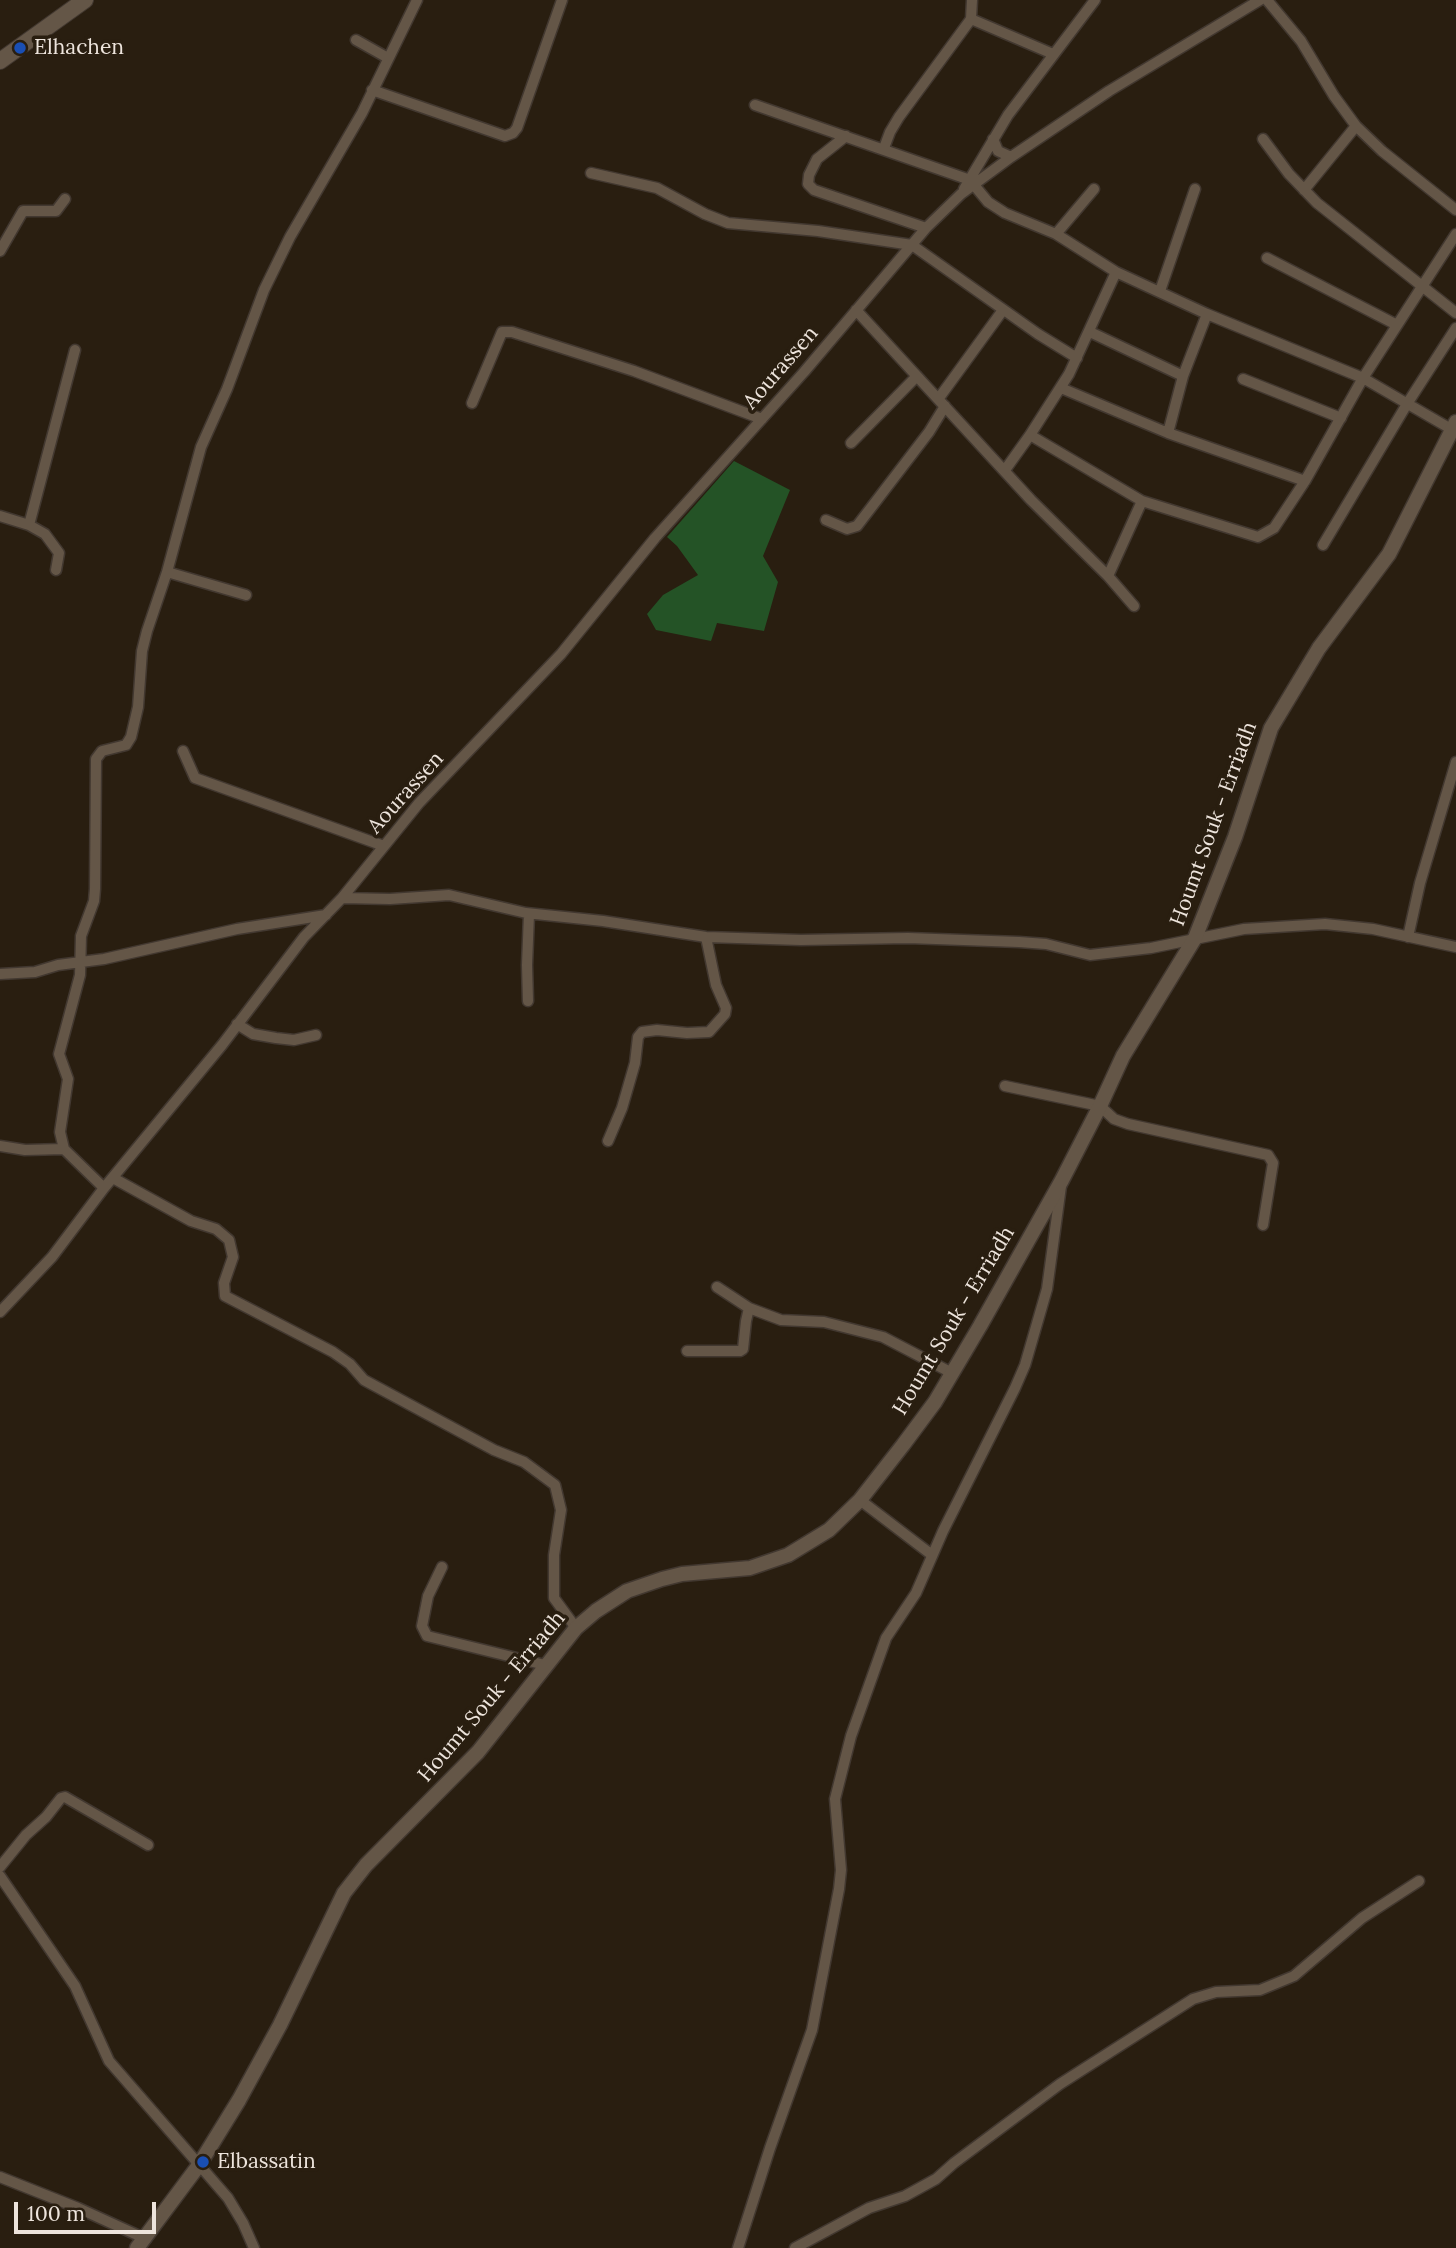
<!DOCTYPE html>
<style>
body{margin:0}
#map{position:relative;width:1456px;height:2248px;overflow:hidden;background:#291e10;font-family:Lora,serif}
canvas{display:block}
.scale{position:absolute;left:14px;top:2202px;width:142px;height:32px;box-sizing:border-box;border:4px solid #ede4dc;border-top:0;padding-left:9px;font-size:21px;line-height:24px;white-space:nowrap;color:#ede4dc;-webkit-text-stroke:5px #291e10;paint-order:stroke}
</style>
<div id="map">
<canvas width="1456" height="2248"></canvas>
<div class="scale">100 m</div>
</div>
<script>
const c = document.querySelector('canvas').getContext('2d');
c.lineJoin = 'round';
function fill(path, color) { c.fillStyle = color; c.fill(path, 'evenodd'); }
const toPath = rows => new Path2D(rows.map(r => 'M' + r).join(''));
function trace(path, color, width, dash) { c.strokeStyle = color; c.lineWidth = width; c.lineCap = dash ? 'butt' : 'round'; c.setLineDash(dash || []); c.stroke(path); }
function write(font, color, halo, rows, align = 'center') {
  c.font = font + ' Lora,serif'; c.lineWidth = 7; c.setLineDash([]); c.textBaseline = 'middle'; c.strokeStyle = halo; c.fillStyle = color; for (const [text, x, y, turn = 0] of rows) {
    c.save(); c.translate(x, y); c.rotate((+turn || 0) * Math.PI / 180); c.textAlign = isNaN(turn) ? turn : align; if (halo) c.strokeText(text, 0, 0); c.fillText(text, 0, 0); c.restore();
  }
}
const green = toPath([
 [734,461,790,490,763,556,778,582,764,631,717,623,711,641,656,630,647,614,663,595,698,575,677,546,667,537]
]);
const minor = toPath([
 [1267,0,1301,41,1334,96,1356,126,1382,151,1456,210],
 [971,19,1053,54],
 [356,40,388,58],
 [372,90,505,136,513,133,517,128,562,0],
 [755,105,970,180],
 [846,136,817,159,809,175,808,184,814,190,926,228],
 [993,139,998,151,1011,157],
 [1263,139,1289,174,1317,203,1456,313],
 [884,148,890,132,899,117,971,19,972,0],
 [591,173,657,188,705,214,728,223,818,231,912,245,1038,334,1077,358],
 [974,185,988,202,1005,213,1056,234,1116,272,1207,314,1363,378,1451,429],
 [964,189,1008,115,1095,0],
 [1304,190,1356,126],
 [1056,234,1094,189],
 [0,251,23,211,56,211,65,199],
 [1267,258,1397,325],
 [1160,291,1195,189],
 [856,310,1031,500,1108,576,1134,606],
 [1090,332,1183,376],
 [1243,379,1341,418],
 [1061,388,1168,433,1305,481],
 [939,398,1003,310],
 [472,403,502,332,512,332,634,371,762,419],
 [1168,433,1183,376,1207,314],
 [1030,435,1142,501,1258,537,1274,528,1305,481,1363,378,1456,234],
 [851,443,917,376],
 [1005,470,1030,435,1069,374,1116,272],
 [0,516,29,525,45,534,59,553,56,570],
 [826,520,847,529,857,526,929,432,945,406],
 [29,525,75,350],
 [1323,545,1407,404,1456,328],
 [167,572,246,595],
 [1108,576,1142,501],
 [183,751,195,778,384,846],
 [342,898,390,899,449,895,526,913,603,921,706,937,801,940,908,938,1019,942,1046,944,1090,955,1151,948,1244,929,1325,924,1373,929,1456,947],
 [1408,937,1420,883,1456,762],
 [0,974,35,972,58,965,104,959,237,929,326,915],
 [528,1001,527,965,529,914],
 [237,1024,253,1034,276,1038,294,1040,316,1035],
 [1005,1086,1100,1106,1114,1119,1128,1124,1268,1155,1273,1163,1263,1225],
 [608,1141,622,1108,635,1063,638,1037,642,1032,657,1030,687,1033,709,1032,725,1014,726,1008,716,985,706,937],
 [0,1146,25,1150,64,1149],
 [113,1178,191,1221,216,1229,229,1240,233,1257,224,1283,225,1296,333,1352,350,1364,364,1380,494,1450,524,1462,555,1485,561,1510,554,1555,554,1598,576,1628],
 [104,1188,64,1149,60,1132,68,1079,59,1054,80,975,81,936,94,901,95,889,96,759,102,751,126,745,131,737,138,707,142,651,147,631,167,572,201,447,227,389,264,290,290,237,362,113,417,0],
 [717,1287,749,1308,781,1320,824,1322,883,1337,952,1373],
 [0,1312,52,1257,104,1188,222,1045,304,937,342,898,419,803,561,654,655,538,804,372,926,228,961,194,1011,157,1109,91,1260,0],
 [687,1351,740,1351,743,1349,746,1321,749,1308],
 [860,1500,932,1555],
 [442,1567,428,1596,422,1626,427,1636,545,1665],
 [0,1867,26,1835,46,1817,61,1798,65,1797,148,1845],
 [0,1876,75,1986,109,2061,228,2198,243,2223,254,2248],
 [0,2177,78,2208,146,2239],
 [738,2248,770,2148,812,2030,839,1889,841,1870,835,1799,851,1736,886,1638,916,1593,943,1531,1015,1388,1025,1365,1047,1289,1061,1186],
 [795,2248,869,2208,905,2196,936,2179,954,2163,1060,2084,1193,1999,1216,1992,1260,1990,1294,1976,1362,1918,1419,1881]
]);
const tertiary = toPath([
 [137,2248,199,2165,239,2100,280,2025,344,1893,366,1865,478,1752,576,1628,596,1611,627,1591,662,1579,682,1574,750,1568,788,1555,829,1530,860,1500,903,1445,935,1402,980,1326,1062,1180,1100,1106,1123,1056,1195,938,1235,837,1271,728,1319,648,1389,554,1456,422]
]);
const secondary = toPath([
 [0,61,85,0]
]);
const markers = [
 [20,48,7,"#1a4fb4"],
 [203,2162,7,"#1a4fb4"]
];
const poiNames = [
 ["Elhachen",34,48],
 ["Elbassatin",217,2162]
];
const streetNames = [
 ["Aourassen",781,368,-49],
 ["Aourassen",406,793,-48],
 ["Houmt Souk - Erriadh",1214,824,-70],
 ["Houmt Souk - Erriadh",954,1321,-59],
 ["Houmt Souk - Erriadh",492,1697,-50]
];
fill(green, '#245326');
trace(minor, '#423830', 13);
trace(tertiary, '#423830', 17);
trace(secondary, '#423830', 18);
trace(minor, '#645647', 10);
trace(tertiary, '#645647', 14);
trace(secondary, '#645647', 16);
for (const [x, y, r, color] of markers) { const dot = new Path2D(); dot.arc(x, y, r, 0, 2 * Math.PI); c.fillStyle = color; c.fill(dot); trace(dot, '#291e10', 2.5); }
write('21px', '#ede4dc', '#291e10', poiNames, 'left');
write('21px', '#ede4dc', '#291e10', streetNames);
</script>
